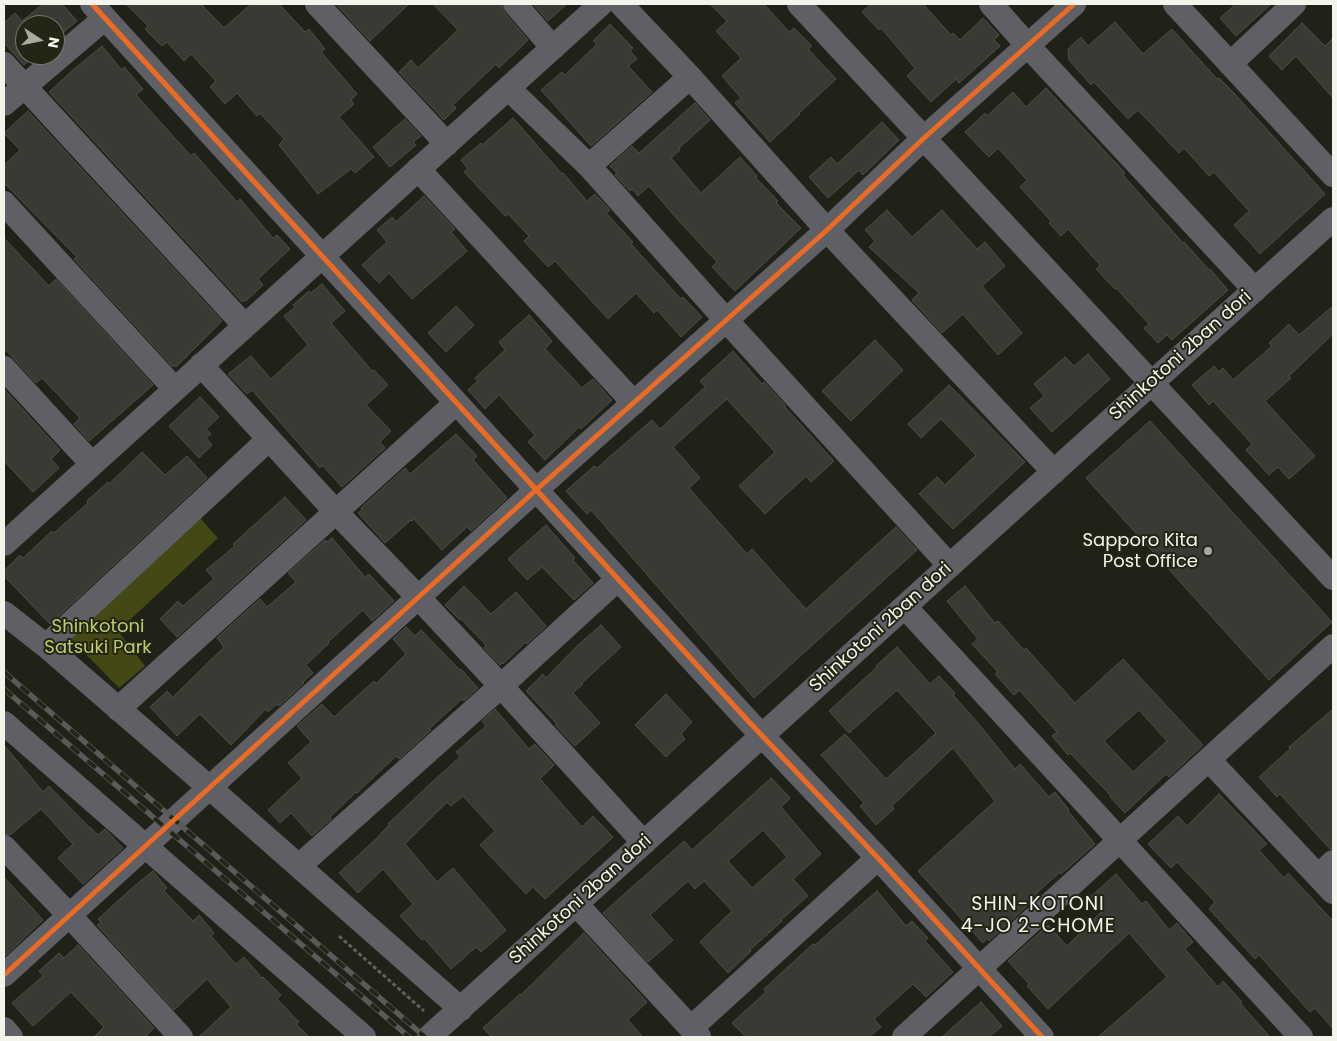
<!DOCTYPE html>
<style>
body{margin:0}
#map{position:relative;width:1337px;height:1041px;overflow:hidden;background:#202218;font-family:Poppins,sans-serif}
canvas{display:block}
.frame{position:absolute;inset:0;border:5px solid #f3f5eb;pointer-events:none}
.north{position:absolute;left:15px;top:15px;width:50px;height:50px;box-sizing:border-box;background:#232515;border:1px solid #76786b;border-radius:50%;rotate:101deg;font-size:14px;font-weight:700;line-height:20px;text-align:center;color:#f3f5eb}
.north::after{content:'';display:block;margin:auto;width:18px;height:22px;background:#a9aba1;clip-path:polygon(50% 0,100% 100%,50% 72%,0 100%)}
</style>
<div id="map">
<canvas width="1337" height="1041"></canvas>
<div class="frame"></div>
<div class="north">N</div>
</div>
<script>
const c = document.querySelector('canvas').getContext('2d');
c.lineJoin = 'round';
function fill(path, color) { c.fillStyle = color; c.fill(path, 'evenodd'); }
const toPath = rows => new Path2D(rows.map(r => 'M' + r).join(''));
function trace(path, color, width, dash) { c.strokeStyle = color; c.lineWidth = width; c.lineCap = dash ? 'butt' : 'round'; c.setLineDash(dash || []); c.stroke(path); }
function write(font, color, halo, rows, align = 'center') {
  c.font = font + ' Poppins,sans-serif'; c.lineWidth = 4; c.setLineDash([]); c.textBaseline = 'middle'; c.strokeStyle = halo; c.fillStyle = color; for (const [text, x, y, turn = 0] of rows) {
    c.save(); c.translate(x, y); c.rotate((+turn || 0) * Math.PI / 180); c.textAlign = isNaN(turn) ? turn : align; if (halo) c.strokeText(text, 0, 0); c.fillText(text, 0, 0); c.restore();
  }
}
const green = toPath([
 [200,518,218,538,118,631,145,666,119,688,69,637]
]);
const building = toPath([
 [43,4,62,4,77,21,55,39,55,25,25,25,25,55,35,55,24,65,4,43,4,23,15,13,22,21,43,4],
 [126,4,201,4,224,28,251,4,279,4,305,32,309,29,325,49,321,52,357,94,351,100,354,104,339,117,374,157,355,173,351,169,318,194,279,145,284,139,260,113,257,116,237,93,225,104,210,87,216,81,191,54,184,61,167,42,162,46,145,29,148,26,126,4],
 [336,4,409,4,370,41,336,4],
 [433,4,502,4,502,7,505,13,528,40,499,68,496,64,453,105,456,108,444,120,399,72,411,60,418,68,458,30,433,4],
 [533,4,567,4,548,21,533,4],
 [710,4,764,4,789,32,794,28,812,46,808,49,836,79,799,113,800,114,770,142,735,103,741,98,722,76,741,58,716,31,727,21,710,4],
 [871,4,923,4,951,35,953,33,960,40,983,18,999,35,994,40,1000,46,959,83,956,79,931,102,907,76,915,68,881,28,879,30,862,12,871,4],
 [1236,4,1271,4,1236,36,1220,18,1236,4],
 [1115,22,1143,54,1172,29,1217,79,1219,78,1234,93,1325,194,1260,254,1234,225,1249,211,1214,172,1209,176,1184,148,1179,153,1138,110,1128,119,1094,82,1091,85,1069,60,1068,49,1081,37,1088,46,1115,22],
 [1302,23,1325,46,1333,38,1333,98,1296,56,1282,70,1269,56,1302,23],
 [610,24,633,48,630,51,637,59,628,66,652,92,591,146,541,90,562,72,565,75,597,44,593,41,610,24],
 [102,46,122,70,124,67,143,89,136,95,191,156,194,153,237,202,240,199,273,238,277,235,290,249,258,279,263,285,246,301,245,300,242,302,49,92,73,70,102,46],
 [1046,88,1125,173,1123,175,1183,243,1184,242,1209,270,1210,269,1228,290,1172,340,1167,335,1158,343,1144,328,1149,324,1116,288,1115,289,1096,269,1100,265,1068,229,1061,236,1049,223,1051,221,1020,187,1027,180,998,148,989,157,965,132,985,113,987,116,1013,92,1026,107,1046,88],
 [695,103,710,120,679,148,680,150,671,158,701,193,740,157,757,176,755,177,778,201,776,203,801,228,735,291,712,267,717,262,678,220,649,186,638,196,632,189,630,191,615,175,617,173,610,166,632,146,639,153,695,103],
 [28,111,222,321,176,367,175,365,173,367,74,259,77,257,4,183,4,165,20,150,4,133,28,111],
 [513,118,562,174,563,173,587,201,595,194,610,210,606,213,633,242,631,244,681,299,683,297,702,317,681,337,657,310,654,313,636,293,608,319,555,261,548,267,524,241,529,236,508,214,505,216,464,172,468,169,461,160,481,143,482,145,513,118],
 [405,119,421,136,413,142,416,145,390,167,373,147,405,119],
 [882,122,899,140,863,175,859,170,828,198,809,177,831,157,837,164,882,122],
 [424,196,455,229,451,232,467,251,412,299,389,273,379,283,362,265,387,242,377,230,392,217,396,222,424,196],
 [887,210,912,237,942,210,977,249,985,242,1005,266,982,286,1022,333,998,355,963,314,942,333,912,300,919,293,869,247,875,241,865,230,887,210],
 [4,238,49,286,56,279,153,385,89,441,74,424,80,418,42,378,36,383,4,348,4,238],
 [322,284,345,311,331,323,372,371,374,370,388,385,366,405,391,431,380,442,385,448,342,487,322,465,320,468,252,390,247,394,228,374,251,356,271,379,308,345,284,316,295,307,293,305,309,291,311,293,322,284],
 [456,306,474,325,446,352,428,333,456,306],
 [1333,306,1333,334,1289,376,1291,378,1265,401,1315,456,1289,479,1278,467,1269,475,1246,450,1252,444,1213,401,1209,405,1192,385,1214,366,1219,372,1223,368,1233,380,1272,346,1269,343,1289,324,1299,335,1333,306],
 [529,315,552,341,545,349,582,388,593,379,612,400,581,429,579,427,545,460,528,442,535,435,499,395,485,409,468,390,478,381,475,378,505,350,499,342,529,315],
 [875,340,903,370,851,421,822,391,875,340],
 [733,351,762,384,764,382,786,406,785,407,834,461,811,482,806,476,765,514,739,486,775,452,727,399,673,447,700,478,689,488,747,554,752,549,806,609,896,527,917,550,754,698,591,510,587,514,566,491,594,466,597,468,652,420,660,429,705,387,700,381,733,351],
 [1088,354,1110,379,1052,432,1030,408,1044,396,1034,384,1065,357,1074,366,1088,354],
 [949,385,1025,462,953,529,919,494,937,477,945,485,976,455,941,419,921,438,908,424,949,385],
 [4,389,60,450,51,459,59,468,33,492,4,461,4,389],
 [200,397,219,417,206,429,211,434,206,438,212,445,199,458,169,426,200,397],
 [1150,421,1332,622,1269,680,1086,478,1150,421],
 [456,434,477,456,473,460,507,498,471,531,467,527,442,550,414,519,412,521,411,520,385,543,358,513,362,510,361,508,405,468,410,474,456,434],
 [142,452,165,475,187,456,207,478,50,624,4,576,4,571,20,555,23,558,52,531,54,533,88,503,87,501,108,482,109,484,142,452],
 [285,497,306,520,177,637,160,619,178,601,183,606,214,579,206,570,235,546,233,544,285,497],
 [546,525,575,558,573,560,593,583,574,600,542,567,527,580,508,559,546,525],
 [332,538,365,577,369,574,394,601,372,621,363,610,328,642,329,643,306,665,313,673,303,682,304,683,279,706,277,704,268,712,266,709,231,745,200,714,177,736,150,707,167,691,173,697,224,647,217,638,260,599,267,607,296,582,288,573,325,540,327,542,332,538],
 [464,586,491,614,516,592,546,626,527,644,526,642,503,664,502,663,500,665,484,648,486,645,461,619,460,620,445,605,464,586],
 [965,586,995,623,998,621,1024,650,1026,648,1075,703,1123,659,1203,745,1169,777,1166,774,1125,813,1110,797,1111,796,1070,753,1068,755,1052,736,1057,732,1019,690,1014,695,995,674,998,672,972,644,978,639,947,601,965,586],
 [1139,710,1167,741,1133,772,1104,741,1139,710],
 [601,625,621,647,582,683,583,684,573,693,600,723,575,746,555,725,557,724,526,691,543,674,546,678,577,646,601,625],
 [406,627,415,636,421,630,460,670,461,669,478,688,464,701,462,699,429,729,431,730,399,759,396,756,357,793,356,792,330,817,331,819,312,836,291,813,280,823,268,810,302,778,288,763,311,742,297,726,322,704,334,717,374,681,376,684,406,654,393,639,406,627],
 [897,647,930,684,939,676,955,693,953,695,978,723,1015,769,1020,764,1049,797,1055,792,1069,810,1068,811,1095,844,1061,874,1060,872,1027,902,1029,904,989,941,987,938,983,943,918,871,995,801,953,748,892,806,894,809,876,825,860,806,864,803,821,755,845,734,886,779,936,733,897,690,849,733,829,711,877,667,876,666,897,647],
 [666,694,692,722,681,734,685,739,666,757,635,725,666,694],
 [495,709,529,749,535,744,554,765,540,779,582,827,593,816,613,837,545,899,533,887,526,894,480,845,495,831,463,796,451,806,447,802,405,844,437,882,453,868,506,930,481,952,476,947,451,969,424,938,422,940,400,916,413,904,383,869,358,893,339,873,376,839,389,825,388,824,431,783,460,757,456,752,486,726,482,721,495,709],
 [1333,709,1333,849,1330,849,1280,794,1277,797,1259,777,1290,749,1289,747,1333,709],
 [4,745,43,792,49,786,90,828,90,827,98,835,105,829,123,848,83,884,58,858,73,844,41,809,10,835,4,834,4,745],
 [771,778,790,798,781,807,821,854,793,879,808,896,781,920,782,921,750,950,751,951,728,973,700,942,732,911,704,881,695,889,688,881,650,915,673,940,648,962,603,913,684,841,692,850,771,778],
 [763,830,787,857,752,888,728,861,763,830],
 [1219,794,1267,844,1259,850,1284,878,1288,873,1333,921,1333,1029,1315,1008,1310,1012,1259,955,1255,959,1209,909,1215,902,1177,862,1171,868,1148,844,1178,816,1187,826,1219,794],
 [153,871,167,888,164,891,193,921,199,915,214,933,211,936,236,964,244,957,262,978,263,977,281,995,277,999,299,1022,296,1024,309,1037,199,1037,231,1007,207,979,174,1010,97,925,101,922,98,919,132,888,153,871],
 [1116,874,1142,904,1146,901,1169,930,1177,923,1193,942,1185,949,1218,987,1223,981,1242,1002,1240,1003,1270,1037,1098,1037,1167,977,1129,933,1048,1009,1027,986,1029,984,1008,961,1048,925,1067,946,1102,911,1089,898,1116,874],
 [4,877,43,920,4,957,4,877],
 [877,891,906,926,912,921,928,938,925,941,953,972,926,997,913,984,874,1019,881,1027,869,1037,746,1037,732,1023,766,992,764,989,813,944,815,945,877,891],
 [584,933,647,1002,628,1020,643,1037,492,1037,483,1028,520,994,521,995,584,933],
 [78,945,154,1028,145,1037,94,1037,104,1027,71,992,33,1026,12,1003,43,976,39,971,59,953,64,958,78,945],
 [981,1002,1002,1026,989,1037,942,1037,981,1002]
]);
const path = toPath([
 [339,936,424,1011]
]);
const street = toPath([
 [92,4,322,256,750,723,878,858,1042,1037],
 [317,4,447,144],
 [515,4,553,48],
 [621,4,690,77,827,230,1054,472],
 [799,4,1333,578],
 [991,4,1028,46,1255,290],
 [1175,4,1333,175],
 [4,64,245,326],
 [1230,64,1294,4],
 [508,88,589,166,726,320,950,566],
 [4,104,105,18],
 [589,166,690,77],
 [418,169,634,403],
 [4,203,175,389],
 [201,365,336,512,419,598,501,686,644,843],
 [4,368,92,464],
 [4,544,601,4],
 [905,607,1301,1037],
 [4,613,46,646,210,788,461,1009],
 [46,646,269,439],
 [118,709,456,403],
 [4,723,364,1037],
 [1209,760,1333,892],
 [4,847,69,915,181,1037],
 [299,866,501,686,618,579],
 [1319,876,1333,862],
 [576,904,699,1037],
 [4,975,536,490,827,230,924,138,1074,4],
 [691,1028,878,858],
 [4,1029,11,1037],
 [429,1037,1333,219],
 [904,1037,1333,646]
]);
const rail = toPath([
 [4,672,425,1037],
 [4,689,409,1037]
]);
const cycleway = toPath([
 [92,4,322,256,750,723,878,858,1042,1037],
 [4,975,536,490,827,230,924,138,1074,4]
]);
const markers = [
 [1208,551,5,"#a9aba1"]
];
const streetNames = [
 ["Shinkotoni 2ban dori",1181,356,-42],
 ["Shinkotoni 2ban dori",881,628,-42],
 ["Shinkotoni 2ban dori",581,900,-42]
];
const poiNames = [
 ["Sapporo Kita",1198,541],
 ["Post Office",1198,562]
];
const parkNames = [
 ["Shinkotoni",98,627],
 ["Satsuki Park",98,648]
];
const neighbourhoodNames = [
 ["SHIN-KOTONI",1038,905],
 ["4-JO 2-CHOME",1038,927]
];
fill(green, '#434815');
fill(building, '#393a33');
trace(building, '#4d4f47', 1);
trace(path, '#616160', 3, [4, 2.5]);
trace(street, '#5f6066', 24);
trace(rail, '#595a59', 5.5);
trace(rail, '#232515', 4, [11]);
trace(cycleway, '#ed6a23', 5);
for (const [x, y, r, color] of markers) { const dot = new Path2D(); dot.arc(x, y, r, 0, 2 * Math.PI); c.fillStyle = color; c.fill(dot); trace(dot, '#232515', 2); }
write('18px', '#f3f5eb', '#232515', streetNames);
write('18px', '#f3f5eb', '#232515', poiNames, 'right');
write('18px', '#c0cb6e', '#232515', parkNames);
c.letterSpacing = '1px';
write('19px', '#f3f5eb', '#232515', neighbourhoodNames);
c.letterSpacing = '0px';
</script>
